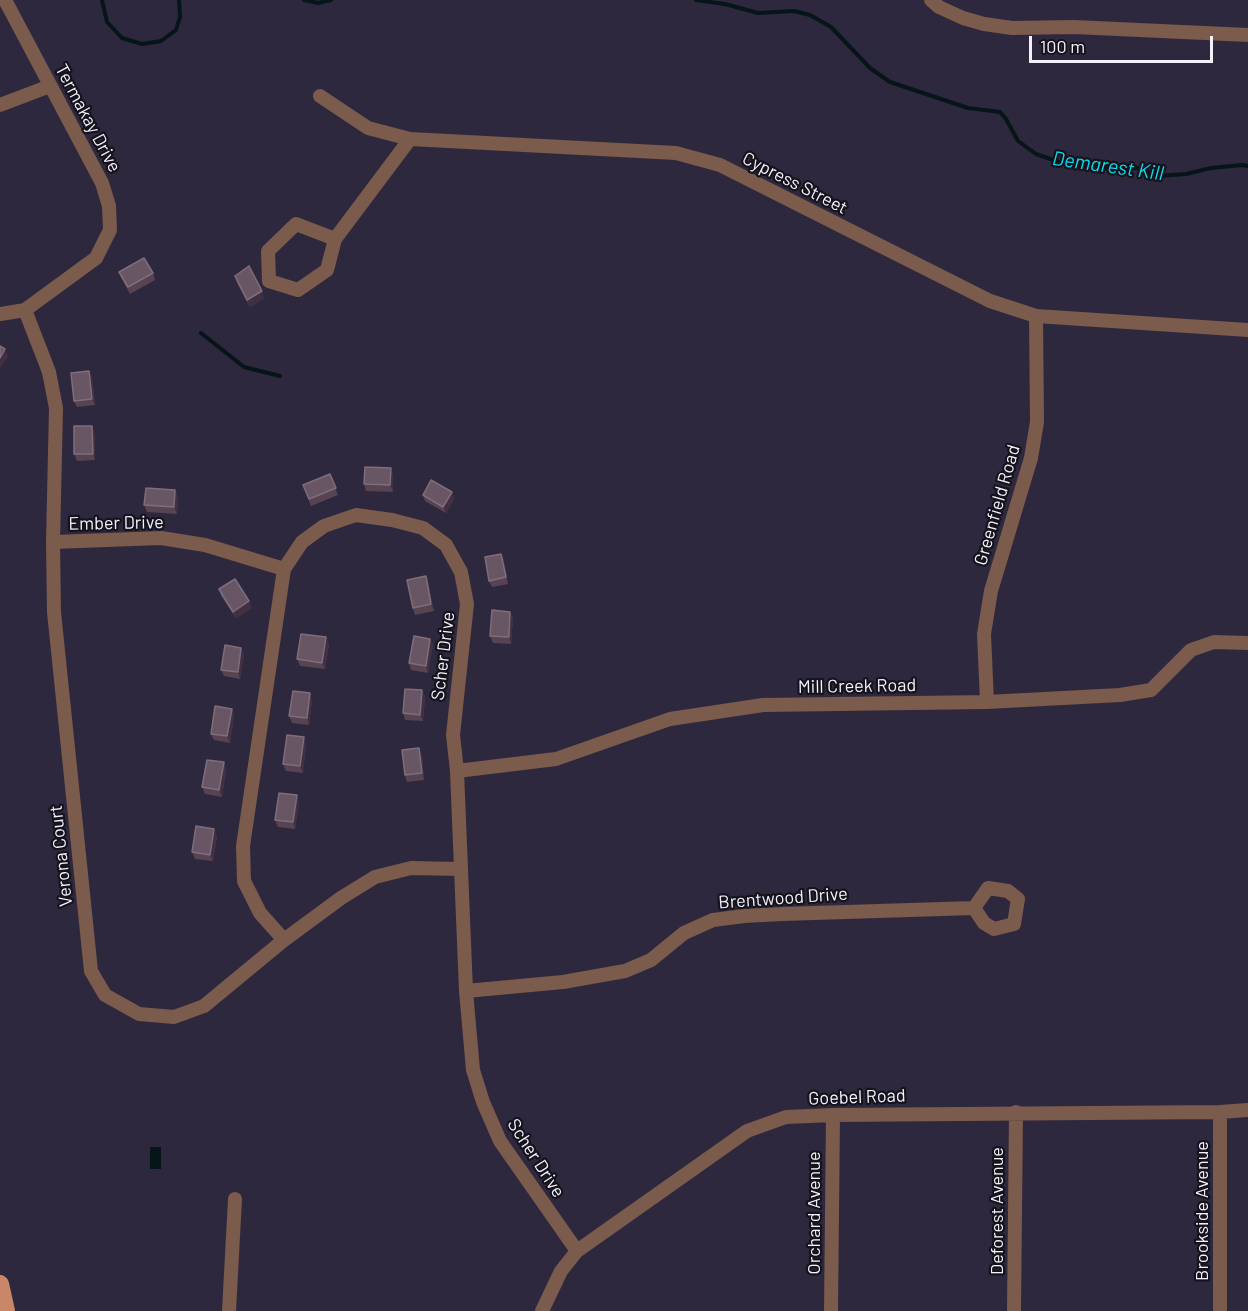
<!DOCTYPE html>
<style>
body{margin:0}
#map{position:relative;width:1248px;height:1311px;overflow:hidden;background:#2e283e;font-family:Barlow,sans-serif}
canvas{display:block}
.scale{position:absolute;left:1029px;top:36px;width:184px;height:27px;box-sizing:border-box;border:3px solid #f4f1fd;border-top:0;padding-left:8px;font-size:18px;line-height:21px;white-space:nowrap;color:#f4f1fd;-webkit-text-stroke:4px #15131c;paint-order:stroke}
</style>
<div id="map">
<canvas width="1248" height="1311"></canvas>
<div class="scale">100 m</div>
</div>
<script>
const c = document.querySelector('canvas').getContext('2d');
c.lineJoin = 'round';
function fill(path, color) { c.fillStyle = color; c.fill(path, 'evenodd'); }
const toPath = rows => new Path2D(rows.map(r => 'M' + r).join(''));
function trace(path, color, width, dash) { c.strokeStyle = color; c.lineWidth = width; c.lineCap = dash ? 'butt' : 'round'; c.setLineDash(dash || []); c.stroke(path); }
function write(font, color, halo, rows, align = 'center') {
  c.font = font + ' Barlow,sans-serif'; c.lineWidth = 4.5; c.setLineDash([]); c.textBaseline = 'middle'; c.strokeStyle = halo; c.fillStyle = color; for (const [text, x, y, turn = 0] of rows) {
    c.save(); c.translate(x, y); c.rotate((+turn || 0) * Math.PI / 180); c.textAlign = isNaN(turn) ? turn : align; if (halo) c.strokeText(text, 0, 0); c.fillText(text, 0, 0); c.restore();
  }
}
const water = toPath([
 [150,1147,161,1147,161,1169,150,1169]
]);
const stream = toPath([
 [102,0,107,22,122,38,142,44,161,41,176,30,180,17,179,0],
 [304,0,318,3,331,0],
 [696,0,725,4,758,13,794,11,810,15,831,27,870,68,890,82,968,108,1000,112,1006,119,1018,141,1036,154,1062,163,1111,169,1138,168,1158,176,1186,174,1211,168,1242,165,1248,166],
 [201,333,244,367,280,376]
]);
const minor = toPath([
 [931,0,939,7,963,18,984,24,1012,28,1074,27,1248,35],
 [320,96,368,128,410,139,676,153,720,165,990,301,1036,316,1248,330],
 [0,105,50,86],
 [335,239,296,224,268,251,269,281,298,290,327,270,335,239,410,139],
 [25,310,49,372,56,408,53,542,54,612,91,971,105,995,139,1014,174,1017,204,1006,284,940,341,898,375,877,411,868,460,869],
 [0,314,25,310,96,258,110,230,109,206,102,183,5,0],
 [53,542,161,538,205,545,284,569],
 [987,702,984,634,991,591,1031,458,1037,422,1036,316],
 [457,771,556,759,670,719,763,705,987,702,1120,695,1151,690,1191,650,1214,642,1248,643],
 [284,940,260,913,244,881,243,846,284,569,302,542,324,526,356,515,392,520,423,528,446,545,461,572,467,604,453,735,457,771,466,991,473,1070,483,1102,500,1141,577,1251],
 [466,991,563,982,625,971,651,960,684,933,713,920,744,916,782,914,974,908,984,923,994,929,1014,924,1018,899,1008,891,988,888,974,908],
 [1220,1112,1220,1311],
 [229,1311,235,1199],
 [542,1311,561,1271,577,1251,747,1131,786,1117,833,1115,1220,1112,1248,1110],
 [831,1311,833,1115],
 [1014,1311,1016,1112]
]);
const major = toPath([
 [0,1284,6,1311]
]);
const wall = toPath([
 [119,272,153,273,155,280,130,294,122,279],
 [235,276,264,298,250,307,237,283],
 [92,377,95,405,77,407,74,401],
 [95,433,95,460,77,461,74,454],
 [330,474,338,495,311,506,303,485],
 [393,475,393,492,366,491,364,484],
 [175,490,178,497,177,514,147,512,144,505],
 [452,492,454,499,446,513,425,501,423,495],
 [501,554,504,561,508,584,492,587,489,581],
 [428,583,434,611,415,615,413,608],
 [219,589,252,608,236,618,221,596],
 [510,612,513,618,511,644,493,643,490,636],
 [430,639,433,645,428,673,411,670,409,663],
 [329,644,325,669,300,666,297,659],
 [241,648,244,655,240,679,224,676,221,670],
 [422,690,425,697,423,721,405,720,403,713],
 [312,700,309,725,292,723,289,716],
 [232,709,234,716,230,743,214,740,211,734],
 [306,744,303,773,286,771,283,764],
 [422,755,424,780,407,782,405,775],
 [224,762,226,769,222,797,205,794,202,787],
 [299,802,295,829,278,827,275,820],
 [217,836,213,861,195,859,192,852]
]);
const shadedWall = toPath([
 [262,291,264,298,250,307,247,300],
 [5,349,8,356,0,369,0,358],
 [89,371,92,377,95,405,92,399],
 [92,426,95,433,95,460,93,454],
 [391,468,393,475,393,492,390,485],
 [175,490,178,497,177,514,174,507],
 [452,492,454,499,446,513,443,507],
 [501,554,504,561,508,584,506,577],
 [426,576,428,583,434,611,431,604],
 [249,601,252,608,236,618,233,612],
 [510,612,513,618,511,644,509,637],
 [326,637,329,644,325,669,322,663],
 [430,639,433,645,428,673,426,666],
 [241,648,244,655,240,679,238,672],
 [422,690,425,697,423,721,420,715],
 [310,693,312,700,309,725,307,718],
 [232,709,234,716,230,743,227,736],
 [304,737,306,744,303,773,300,766],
 [419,748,422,755,424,780,422,773],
 [224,762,226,769,222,797,219,790],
 [297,795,299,802,295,829,293,822],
 [214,829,217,836,213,861,210,855]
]);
const building = toPath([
 [144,258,153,273,128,287,119,272,144,258],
 [249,266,262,291,247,300,235,276,249,266],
 [0,346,5,349,0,358,0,346],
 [89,371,92,399,74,401,71,373,89,371],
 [74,426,92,426,93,454,74,454,74,426],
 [365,467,391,468,390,485,364,484,365,467],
 [330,474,336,488,309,499,303,485,330,474],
 [431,480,452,492,443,507,423,495,431,480],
 [146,488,175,490,174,507,144,505,146,488],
 [501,554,506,577,489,581,485,557,501,554],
 [426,576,431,604,413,608,407,580,426,576],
 [235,579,249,601,233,612,219,589,235,579],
 [492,610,510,612,509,637,490,636,492,610],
 [301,634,326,637,322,663,297,659,301,634],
 [414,636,430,639,426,666,409,663,414,636],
 [225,645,241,648,238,672,221,670,225,645],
 [405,689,422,690,420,715,403,713,405,689],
 [293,691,310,693,307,718,289,716,293,691],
 [215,706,232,709,227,736,211,734,215,706],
 [287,735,304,737,300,766,283,764,287,735],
 [419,748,422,773,405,775,402,750,419,748],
 [207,760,224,762,219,790,202,787,207,760],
 [279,793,297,795,293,822,275,820,279,793],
 [196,826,214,829,210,855,192,852,196,826]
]);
const streetNames = [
 ["Termakay Drive",88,118,62],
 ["Cypress Street",795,183,27],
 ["Greenfield Road",997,505,-74],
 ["Ember Drive",116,523,-1],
 ["Scher Drive",443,656,-83],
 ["Mill Creek Road",857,686,-1],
 ["Verona Court",61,856,-96],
 ["Brentwood Drive",783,898,-4],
 ["Goebel Road",857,1097,-2],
 ["Scher Drive",536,1158,57],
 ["Deforest Avenue",997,1211,-90],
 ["Brookside Avenue",1202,1211,-90],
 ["Orchard Avenue",814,1213,-90]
];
const waterNames = [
 ["Demarest Kill",1108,166,8]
];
fill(water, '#061517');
trace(stream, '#061517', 4);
trace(minor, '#7b5b4b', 14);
trace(major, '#c88867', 18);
fill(wall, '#584352');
fill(shadedWall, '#403042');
fill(building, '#695664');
trace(building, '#7e6e7c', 1.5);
write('18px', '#f4f1fd', '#15131c', streetNames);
write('italic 20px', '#0ddaee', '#15131c', waterNames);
</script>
